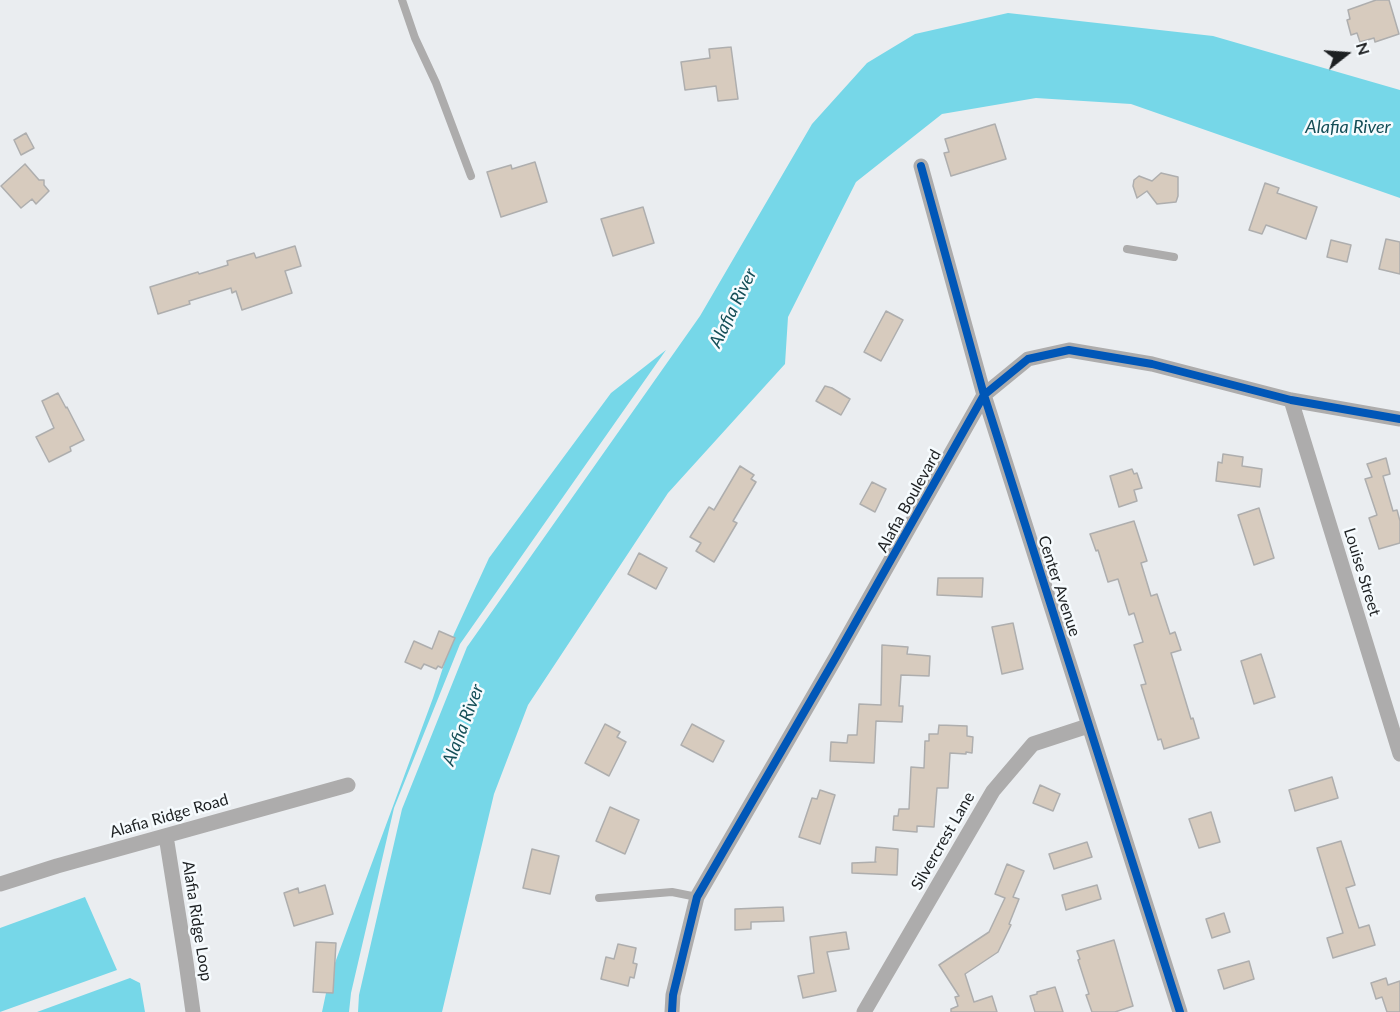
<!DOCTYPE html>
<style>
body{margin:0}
#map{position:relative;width:1400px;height:1012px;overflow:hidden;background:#eaedf0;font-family:Lato,sans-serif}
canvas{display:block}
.north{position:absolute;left:1316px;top:24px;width:60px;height:60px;-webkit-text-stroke:4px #f6fbfe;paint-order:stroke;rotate:73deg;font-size:16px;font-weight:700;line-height:24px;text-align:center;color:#1d2022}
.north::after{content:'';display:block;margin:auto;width:21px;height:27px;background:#1d2022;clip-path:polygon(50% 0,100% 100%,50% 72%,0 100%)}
</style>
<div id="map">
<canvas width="1400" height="1012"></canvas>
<div class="north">N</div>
</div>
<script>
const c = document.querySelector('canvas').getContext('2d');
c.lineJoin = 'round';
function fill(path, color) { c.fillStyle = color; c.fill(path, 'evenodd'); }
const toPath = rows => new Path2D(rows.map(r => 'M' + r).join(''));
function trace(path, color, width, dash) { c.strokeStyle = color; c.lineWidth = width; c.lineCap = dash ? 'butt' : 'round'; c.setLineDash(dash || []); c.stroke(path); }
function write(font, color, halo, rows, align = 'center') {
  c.font = font + ' Lato,sans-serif'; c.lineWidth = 5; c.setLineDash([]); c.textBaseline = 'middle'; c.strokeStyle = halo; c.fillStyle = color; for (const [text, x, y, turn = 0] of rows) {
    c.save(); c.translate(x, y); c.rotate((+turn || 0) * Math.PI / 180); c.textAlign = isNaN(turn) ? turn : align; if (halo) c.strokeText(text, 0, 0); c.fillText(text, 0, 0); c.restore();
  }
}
const water = toPath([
 [1008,13,1213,36,1400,90,1400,198,1131,104,1036,98,942,114,856,182,788,317,785,364,668,493,528,705,494,794,442,1012,358,1012,359,995,402,809,467,647,700,316,812,124,867,63,915,34],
 [666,350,460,644,394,808,351,993,349,1012,322,1012,329,979,433,698,454,634,489,558,611,393],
 [85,897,117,970,0,1012,0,928],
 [130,978,140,983,145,1012,37,1012]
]);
const building = toPath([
 [1376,0,1389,0,1399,34,1375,42,1374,38,1360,42,1357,33,1351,35,1347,20,1350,19,1348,10,1376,0],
 [731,47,738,99,718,101,716,86,685,90,681,62,710,58,709,49,731,47],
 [995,124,1006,159,951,176,944,153,949,152,945,139,995,124],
 [26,133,34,148,21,155,14,140,26,133],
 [535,162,547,202,501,217,487,172,511,165,512,169,535,162],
 [25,164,39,180,44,180,44,185,49,191,36,204,32,199,21,208,1,186,25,164],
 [1161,173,1178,177,1178,196,1176,202,1157,204,1147,191,1137,198,1133,186,1134,180,1139,176,1152,181,1161,173],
 [1265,183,1279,188,1277,193,1317,207,1306,239,1266,225,1262,234,1249,230,1265,183],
 [643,207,654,243,613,256,601,219,643,207],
 [1386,239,1400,242,1400,274,1379,269,1386,239],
 [1331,240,1351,245,1347,262,1327,257,1331,240],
 [295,246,301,266,285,271,292,293,242,310,236,291,232,293,231,288,189,301,190,304,158,314,150,287,198,272,199,274,228,265,227,261,254,253,256,258,295,246],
 [886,311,903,320,881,361,864,352,886,311],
 [825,386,832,388,850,399,841,415,816,401,825,386],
 [58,393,66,408,67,407,84,440,70,447,71,451,49,462,36,437,54,428,42,401,58,393],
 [1223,454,1243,457,1242,466,1262,469,1260,487,1216,481,1218,462,1222,463,1223,454],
 [1386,458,1390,474,1383,476,1393,511,1397,510,1400,521,1400,543,1379,549,1369,518,1377,515,1365,479,1372,477,1367,464,1386,458],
 [740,466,754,475,751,479,756,482,733,521,737,523,714,562,696,551,701,543,690,537,709,507,714,510,740,466],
 [1132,469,1134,474,1137,473,1142,488,1134,490,1137,501,1119,507,1110,476,1132,469],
 [872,482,886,489,875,512,860,504,872,482],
 [1259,508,1274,558,1254,565,1238,515,1259,508],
 [1134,521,1147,561,1141,563,1151,596,1157,594,1170,634,1175,632,1181,650,1171,653,1191,719,1193,718,1199,738,1164,749,1161,739,1158,740,1141,685,1146,684,1134,645,1143,642,1134,613,1129,615,1118,579,1108,582,1098,550,1096,551,1090,534,1134,521],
 [639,553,667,568,656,589,628,574,639,553],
 [938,578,983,578,982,597,937,595,938,578],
 [1013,623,1023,669,1002,674,992,627,1013,623],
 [439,631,455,638,442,668,438,666,436,669,424,664,421,669,405,662,414,641,432,649,439,631],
 [882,645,908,647,907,654,930,656,929,676,901,675,899,706,903,706,902,722,876,721,874,763,830,761,831,742,847,743,848,735,857,735,859,704,881,705,882,645],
 [1261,654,1275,697,1254,704,1241,661,1261,654],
 [605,724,620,732,617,737,626,742,609,776,585,763,605,724],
 [692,724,724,741,713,762,681,745,692,724],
 [939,725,967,726,967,736,973,737,972,753,966,752,966,754,950,753,948,788,937,788,934,827,917,826,917,832,893,830,894,816,898,816,899,809,909,809,911,767,924,768,925,741,929,741,929,734,938,734,939,725],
 [1332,777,1338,798,1295,811,1289,790,1332,777],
 [1040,785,1060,794,1053,811,1033,803,1040,785],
 [820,790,835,795,820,844,799,837,812,798,817,799,820,790],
 [610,807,639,820,625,854,596,841,610,807],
 [1211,812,1220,842,1199,848,1189,819,1211,812],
 [1341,841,1355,885,1346,888,1359,928,1369,925,1375,945,1333,958,1327,938,1343,933,1317,848,1341,841],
 [1087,842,1092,857,1054,869,1049,854,1087,842],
 [876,847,898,849,897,875,852,873,852,863,876,862,875,862,876,847],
 [532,849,559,856,550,894,523,888,532,849],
 [1007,864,1024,871,1013,897,1019,899,1009,924,1011,925,998,952,965,974,974,1002,992,996,997,1012,951,1012,951,1009,958,1006,955,997,959,996,939,965,989,932,1005,898,995,894,1007,864],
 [325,885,333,914,294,926,284,893,298,888,299,893,325,885],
 [1097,885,1101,899,1066,910,1062,895,1097,885],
 [783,907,784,921,751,922,751,929,735,930,735,909,783,907],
 [1224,913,1230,932,1212,938,1206,919,1224,913],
 [846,932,849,949,827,952,836,991,803,998,798,976,814,973,810,937,846,932],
 [1114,940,1133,1006,1115,1012,1092,1012,1086,995,1089,994,1078,960,1080,959,1077,951,1114,940],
 [316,942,336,943,333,993,313,992,316,942],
 [618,944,636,948,633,963,637,964,634,978,630,977,628,986,601,979,606,957,614,959,618,944],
 [1249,961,1254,979,1224,989,1218,970,1249,961],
 [1386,978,1388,985,1400,981,1400,1012,1387,1012,1382,997,1376,999,1371,983,1386,978],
 [1055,987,1063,1012,1035,1012,1030,996,1037,994,1037,992,1055,987]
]);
const service = toPath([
 [402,0,415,38,436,83,471,176],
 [1127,249,1174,257],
 [599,898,672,892,697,897]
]);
const minor = toPath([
 [921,166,984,395,1180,1012],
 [1291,400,1400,754],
 [166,836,186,962,193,1012],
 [0,884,57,866,348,785],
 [672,1012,673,995,697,897,836,657,984,395,1028,359,1069,350,1152,364,1291,400,1400,419],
 [864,1012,993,791,1033,744,1088,726]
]);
const cycleway = toPath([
 [921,166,984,395,1180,1012],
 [672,1012,673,995,697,897,836,657,984,395,1028,359,1069,350,1152,364,1291,400,1400,419]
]);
const streetNames = [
 ["Alafia Boulevard",909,501,-61],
 ["Louise Street",1362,572,73],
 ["Center Avenue",1059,586,72],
 ["Alafia Ridge Road",169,816,-16],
 ["Silvercrest Lane",943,841,-60],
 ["Alafia Ridge Loop",197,921,81]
];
const waterNames = [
 ["Alafia River",1348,127],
 ["Alafia River",733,308,-64],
 ["Alafia River",463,725,-69]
];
fill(water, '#76d7e8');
fill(building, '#d7cbbe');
trace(building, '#aeaeae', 1.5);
trace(service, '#adacac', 8);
trace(minor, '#adacac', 15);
trace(cycleway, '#0057b8', 8);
write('16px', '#1d2022', '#f6fbfe', streetNames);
write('italic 18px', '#144e57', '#f6fbfe', waterNames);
</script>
